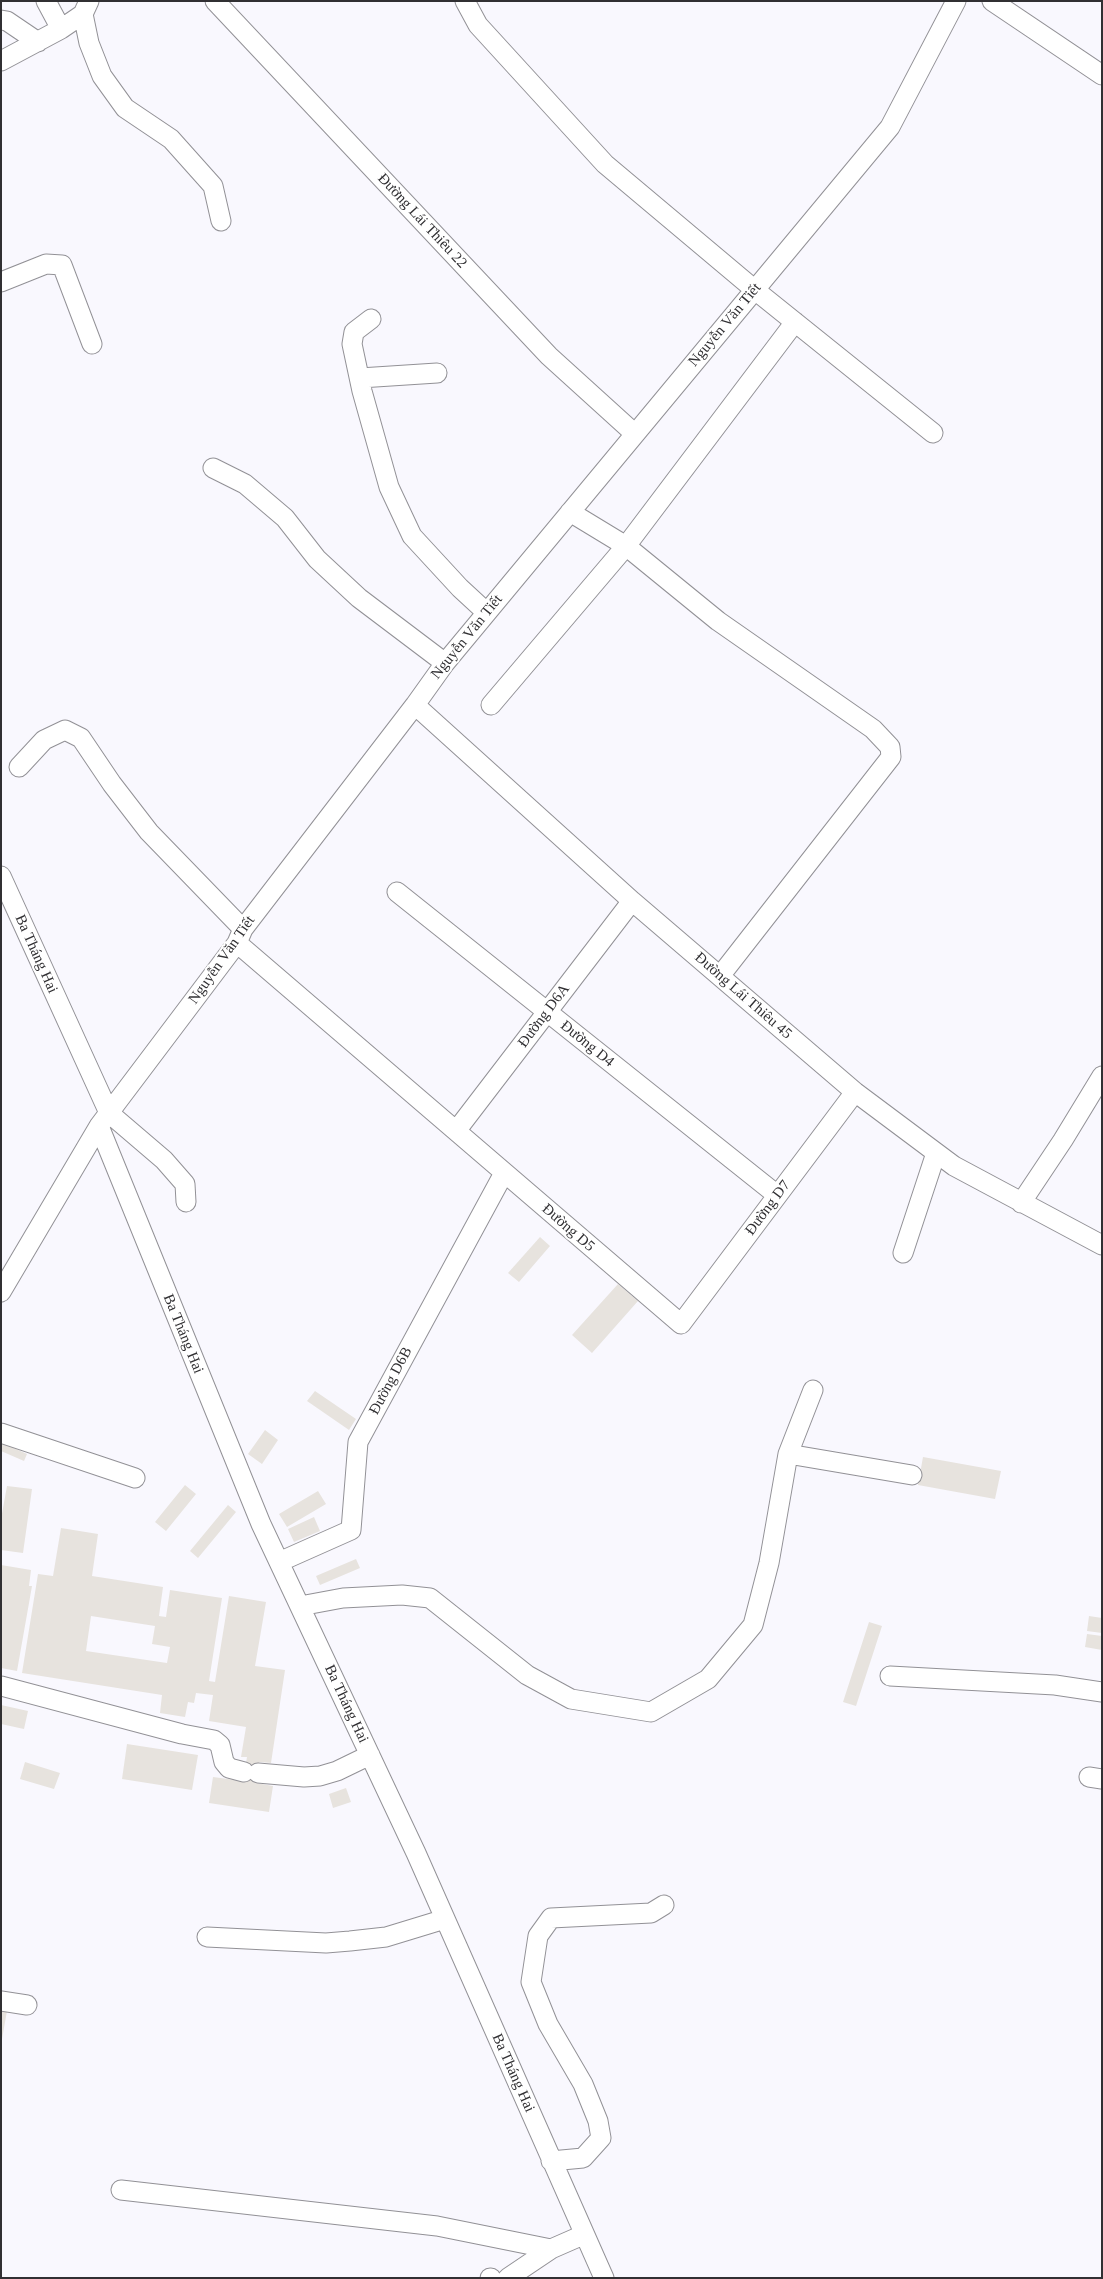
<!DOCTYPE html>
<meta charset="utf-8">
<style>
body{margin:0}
#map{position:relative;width:1103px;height:2279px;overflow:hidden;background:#f9f8fe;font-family:Georgia,serif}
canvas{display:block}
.frame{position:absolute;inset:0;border:2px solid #313033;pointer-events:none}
</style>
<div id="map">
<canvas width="1103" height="2279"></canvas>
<div class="frame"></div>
</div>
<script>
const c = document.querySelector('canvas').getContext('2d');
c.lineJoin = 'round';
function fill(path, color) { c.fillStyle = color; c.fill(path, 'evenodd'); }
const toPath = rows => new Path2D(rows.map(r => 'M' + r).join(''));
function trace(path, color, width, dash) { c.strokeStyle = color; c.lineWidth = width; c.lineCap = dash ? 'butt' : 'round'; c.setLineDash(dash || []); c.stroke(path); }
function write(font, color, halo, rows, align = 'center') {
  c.font = font + ' Georgia,serif'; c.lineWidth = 4; c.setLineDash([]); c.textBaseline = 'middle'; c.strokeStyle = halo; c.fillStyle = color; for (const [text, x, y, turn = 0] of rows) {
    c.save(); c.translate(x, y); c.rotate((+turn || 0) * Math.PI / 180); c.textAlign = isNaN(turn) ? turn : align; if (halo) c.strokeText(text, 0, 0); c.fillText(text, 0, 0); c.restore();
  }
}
const building = toPath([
 [540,1237,550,1246,519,1282,508,1273],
 [618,1284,638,1301,592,1353,572,1335],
 [315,1391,356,1419,349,1430,307,1401],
 [265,1430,278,1440,262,1464,248,1454],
 [1,1442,27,1454,24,1461,1,1451],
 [923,1457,1001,1471,995,1499,918,1485],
 [185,1485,196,1494,166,1531,155,1522],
 [7,1486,32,1489,23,1553,1,1550,1,1519],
 [318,1491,326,1504,287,1527,279,1514],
 [228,1505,236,1512,198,1558,190,1551],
 [314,1517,320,1531,294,1542,288,1529],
 [61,1528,98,1534,92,1576,163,1587,159,1616,166,1617,170,1590,222,1598,209,1681,215,1682,229,1596,266,1602,255,1666,285,1670,271,1763,259,1762,256,1783,273,1786,269,1812,209,1803,213,1777,243,1781,247,1757,241,1757,246,1727,209,1721,213,1695,196,1693,194,1703,188,1702,185,1717,160,1713,162,1695,22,1673,38,1574,53,1576],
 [91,1616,155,1626,152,1644,170,1647,167,1663,86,1651],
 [356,1559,360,1568,320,1585,316,1576],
 [1,1565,31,1570,29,1586,32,1586,17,1671,1,1668],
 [1089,1616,1102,1618,1102,1633,1087,1631],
 [869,1622,882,1626,856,1706,843,1702],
 [1087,1634,1102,1636,1102,1650,1085,1647],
 [1,1705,28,1711,24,1729,1,1724],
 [127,1744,198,1755,192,1790,122,1779],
 [25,1762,60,1773,54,1789,20,1779],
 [346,1788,351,1802,333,1808,329,1794],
 [1,2010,7,2011,2,2039,1,2039]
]);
const minor = toPath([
 [46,1,61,29],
 [215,1,549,356,635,434],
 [465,1,478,25,605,164,755,290,933,433],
 [992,1,1102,75],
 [83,14,89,43,102,76,125,108,171,139,213,186,221,221],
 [1,20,7,21,38,42],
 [1,61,61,29,83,14,89,1],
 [1,282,46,264,62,265,92,344],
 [371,319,354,332,352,344,362,391,389,487,412,536,460,588,486,612],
 [360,378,437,373],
 [213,468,245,484,285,518,317,559,359,598,445,663],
 [570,512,626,546,718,621,873,729,890,747,891,757,720,976],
 [415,705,632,901,855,1092,954,1166,1102,1245],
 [491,705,626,546,795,322],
 [19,767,44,740,65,730,81,738,112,784,149,832,243,929],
 [1,876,109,1113,164,1160,185,1184,186,1202],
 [397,892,777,1195],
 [237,943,681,1324,855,1092],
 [99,1126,261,1524,416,1853,604,2278],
 [456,1131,632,901],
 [1021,1203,1063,1140,1102,1076],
 [903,1253,936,1153],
 [1,1292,99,1126,237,943,243,929,415,705,445,663,890,127,956,1],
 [1,1433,135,1478],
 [788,1454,912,1475],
 [279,1562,351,1530,358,1442,504,1173],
 [300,1606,343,1598,402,1595,430,1598,527,1675,571,1699,651,1712,708,1679,753,1625,769,1563,788,1454,813,1390],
 [890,1676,1055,1685,1102,1692],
 [1,1686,182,1734,214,1740,220,1745,224,1762,229,1768,244,1772],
 [258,1773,304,1777,320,1776,337,1771,370,1755],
 [1089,1777,1102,1779],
 [207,1937,326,1943,350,1941,386,1937,445,1919],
 [1,2001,27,2005],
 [551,2161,583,2158,601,2138,598,2121,583,2084,548,2024,531,1982,538,1936,551,1918,651,1913,664,1905],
 [121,2190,437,2226,551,2249,583,2235],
 [490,2278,491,2278],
 [508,2278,551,2249]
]);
const streetNames = [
 ["Đường Lái Thiêu 22",422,221,47],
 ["Nguyễn Văn Tiết",725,325,-50],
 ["Nguyễn Văn Tiết",467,637,-51],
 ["Ba Tháng Hai",36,954,66],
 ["Nguyễn Văn Tiết",222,960,-55],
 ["Đường Lái Thiêu 45",743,996,41],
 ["Đường D6A",544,1016,-53],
 ["Đường D4",587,1044,39],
 ["Đường D7",768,1208,-53],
 ["Đường D5",568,1228,41],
 ["Ba Tháng Hai",183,1334,68],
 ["Đường D6B",391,1381,-62],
 ["Ba Tháng Hai",346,1704,65],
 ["Ba Tháng Hai",513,2073,66]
];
fill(building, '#e7e3de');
trace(minor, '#929196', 21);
trace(minor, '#fff', 19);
write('15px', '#313033', '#fff', streetNames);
</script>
